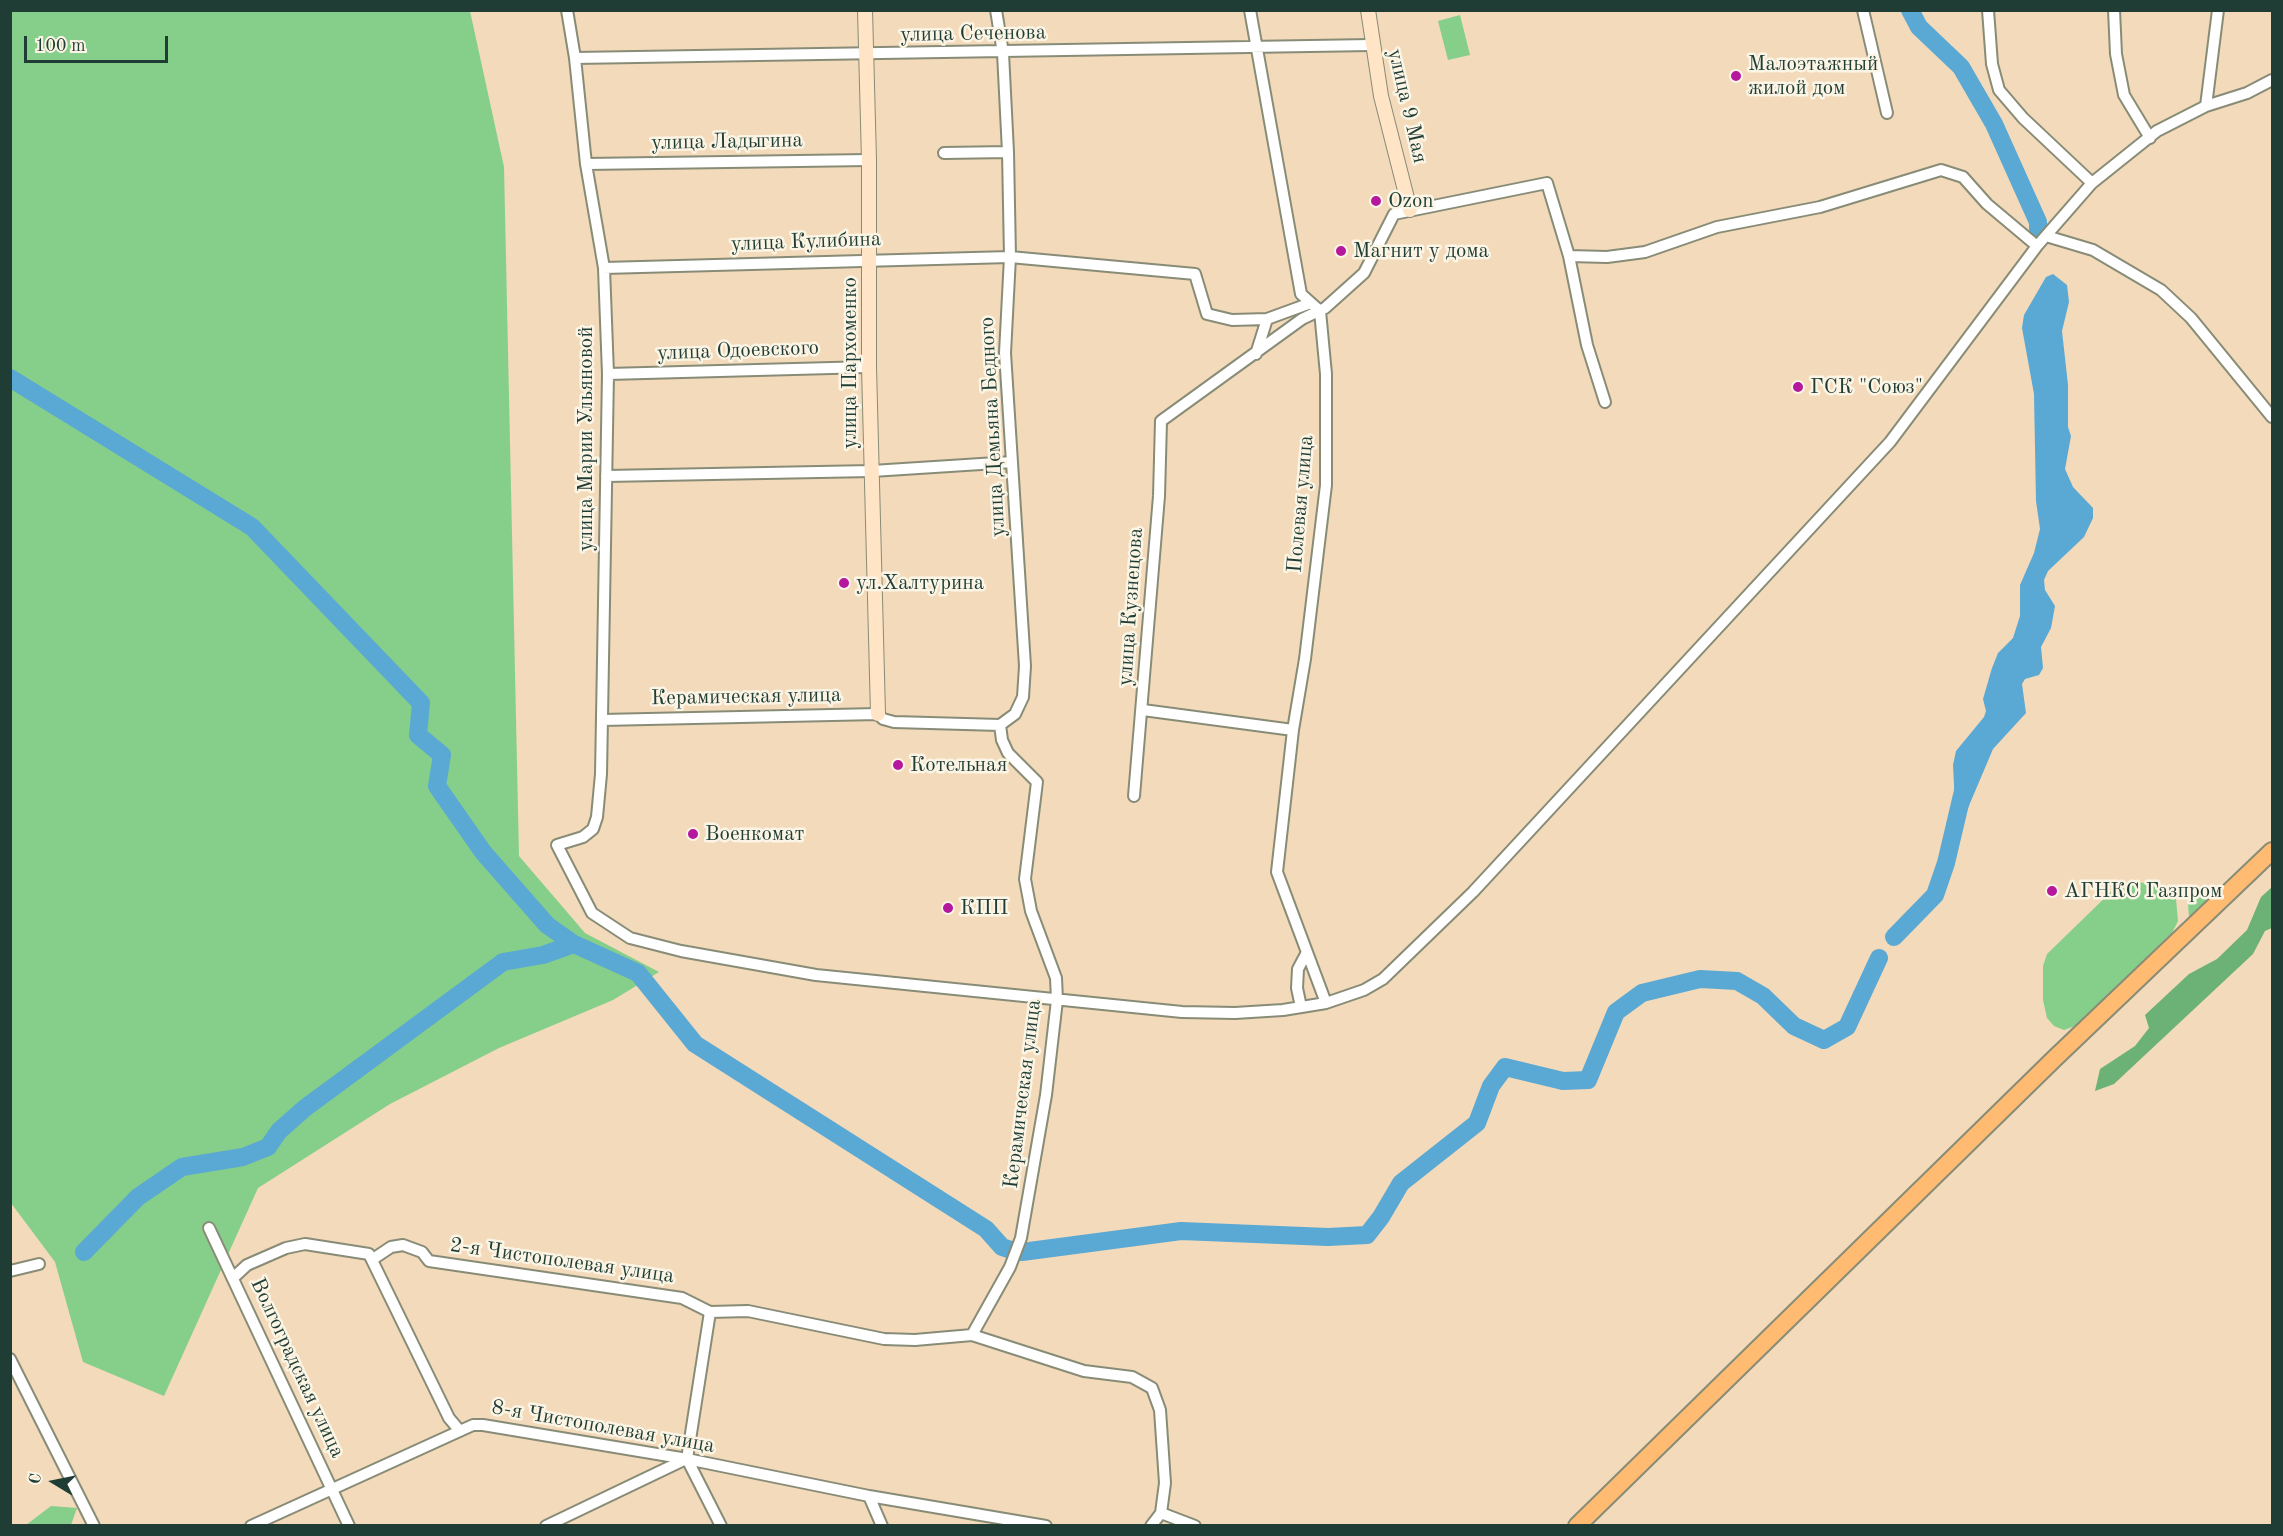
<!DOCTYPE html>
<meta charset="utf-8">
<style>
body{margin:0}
#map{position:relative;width:2283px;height:1536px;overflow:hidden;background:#f2daba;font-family:"Old Standard TT",serif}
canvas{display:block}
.frame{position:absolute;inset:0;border:12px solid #1f3d34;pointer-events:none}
.north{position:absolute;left:24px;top:1452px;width:60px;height:60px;-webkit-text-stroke:4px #fcf5e5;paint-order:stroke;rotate:280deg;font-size:16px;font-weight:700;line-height:24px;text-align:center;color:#1f3d34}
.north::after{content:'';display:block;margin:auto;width:21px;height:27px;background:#1f3d34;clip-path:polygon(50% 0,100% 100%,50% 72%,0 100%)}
.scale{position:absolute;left:24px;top:36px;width:144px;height:27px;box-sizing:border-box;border:3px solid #1f3d34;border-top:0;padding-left:8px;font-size:18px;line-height:21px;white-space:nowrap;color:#1f3d34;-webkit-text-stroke:4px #fcf5e5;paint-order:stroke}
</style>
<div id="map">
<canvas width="2283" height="1536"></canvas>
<div class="frame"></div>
<div class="north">С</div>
<div class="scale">100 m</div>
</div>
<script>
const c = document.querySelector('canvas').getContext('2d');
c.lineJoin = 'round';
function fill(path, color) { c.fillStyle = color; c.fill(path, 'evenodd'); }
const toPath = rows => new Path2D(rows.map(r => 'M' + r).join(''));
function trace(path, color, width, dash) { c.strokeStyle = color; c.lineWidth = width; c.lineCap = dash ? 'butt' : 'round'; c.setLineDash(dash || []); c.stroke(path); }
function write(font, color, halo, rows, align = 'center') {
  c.font = font + ' "Old Standard TT",serif'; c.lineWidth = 5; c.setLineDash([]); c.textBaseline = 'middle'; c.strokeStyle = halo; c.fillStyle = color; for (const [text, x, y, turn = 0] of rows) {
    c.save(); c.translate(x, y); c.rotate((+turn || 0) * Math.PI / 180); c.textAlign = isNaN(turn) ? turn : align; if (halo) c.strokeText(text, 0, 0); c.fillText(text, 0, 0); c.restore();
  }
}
const green = toPath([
 [11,11,470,11,504,167,519,856,585,933,659,972,613,1000,499,1048,390,1104,258,1188,164,1396,83,1362,55,1262,11,1203],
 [1460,15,1470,55,1448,60,1438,21],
 [2140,882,2168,891,2176,899,2178,921,2172,933,2075,1026,2064,1030,2054,1026,2047,1018,2043,1000,2043,966,2047,954,2117,886],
 [2187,891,2195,892,2215,892,2189,917],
 [51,1506,77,1508,71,1525,26,1525]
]);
const forest = toPath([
 [2272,887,2272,928,2265,931,2253,954,2114,1084,2095,1091,2100,1069,2135,1046,2149,1028,2145,1015,2189,974,2217,959,2247,930,2261,897]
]);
const water = toPath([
 [2053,274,2067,285,2069,302,2062,331,2068,385,2068,427,2071,436,2065,469,2073,487,2093,508,2093,518,2084,537,2048,571,2044,580,2045,590,2055,606,2051,628,2041,647,2043,668,2039,675,2025,679,2022,684,2026,713,1993,749,1965,815,1959,816,1955,805,1953,765,1956,751,1984,717,1986,711,1983,699,1992,668,1998,653,2013,638,2020,616,2020,585,2034,553,2040,529,2036,501,2034,394,2022,328,2024,315,2046,277]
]);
const river = toPath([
 [1910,10,1919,27,1961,67,1994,124,2038,222,2038,230],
 [10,378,252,527,421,703,418,735,442,755,437,786,483,852,547,925,574,944,638,973,695,1044,986,1229,1002,1247,1011,1250],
 [1894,937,1935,895,1946,863,1963,791],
 [84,1252,138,1197,182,1167,243,1157,268,1147,279,1131,305,1108,503,962,543,955,574,944],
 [1022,1252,1181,1231,1328,1237,1367,1235,1381,1217,1401,1183,1477,1123,1491,1086,1505,1067,1563,1081,1588,1080,1616,1012,1642,993,1700,979,1737,981,1763,996,1794,1026,1824,1040,1847,1027,1879,958]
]);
const street = toPath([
 [567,10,575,58,586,164,604,268,608,374,601,774,597,817,593,829,583,837,557,845,592,913,630,938,681,951,816,975,1182,1012,1235,1013,1283,1010,1326,1003,1364,990,1383,979,1473,892,1890,442,2037,246,2092,183,2157,131,2206,106,2247,93,2272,80],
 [996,10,1003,53,1008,152,1010,257,1005,353,1025,666,1023,697,1015,714,1000,725],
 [1250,10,1301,294,1320,311,1326,374,1326,485,1305,659,1293,730,1277,872,1326,1003],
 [1863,10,1887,113],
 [1988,10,1992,64,1999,90,2023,118,2092,183],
 [2114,10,2116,54,2124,95,2150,138],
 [575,58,1371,45],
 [2206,106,2218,10],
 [944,153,1008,152],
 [586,164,869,160],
 [2046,236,2093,250,2161,290,2191,318,2272,417],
 [1569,256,1607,257,1645,252,1717,227,1820,207,1941,170,1963,177,1987,204,2037,246],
 [604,268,1010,257,1195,274,1207,314,1232,320,1267,319,1308,304],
 [1256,354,1267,319],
 [608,374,869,367],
 [606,476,872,471,1012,462],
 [1143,710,1293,730],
 [602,720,878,714,883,719,894,722,1000,725,1002,740,1008,753,1037,782,1025,879,1031,911,1056,978,1057,1000,1046,1095,1021,1238,1010,1267,972,1335],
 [1134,796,1159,496,1161,421,1302,319,1325,308,1364,273,1394,214,1547,183,1569,256,1587,345,1605,402],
 [1301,1007,1297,988,1298,969,1306,954],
 [209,1228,349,1526],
 [373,1259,391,1247,403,1245,422,1252,429,1261,682,1298,710,1312,748,1311,884,1339,915,1340,972,1335,1084,1371,1132,1377,1152,1388,1160,1410,1165,1483,1161,1513],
 [10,1271,39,1264],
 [233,1278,247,1265,286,1248,305,1244,369,1254,449,1418,460,1431],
 [710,1312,687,1459,721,1526],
 [10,1359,94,1526],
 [869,1496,882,1526],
 [1161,1513,1195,1526],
 [251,1526,473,1425,483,1425,687,1459,869,1496,1046,1526],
 [546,1526,686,1459],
 [1151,1526,1161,1513]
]);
const secondary = toPath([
 [865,10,869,160,869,367,878,714],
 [1368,10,1381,96,1410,210]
]);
const primary = toPath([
 [1577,1526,2054,1059,2272,851]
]);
const markers = [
 [1736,76,6,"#b5179e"],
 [1376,201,6,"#b5179e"],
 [1341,251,6,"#b5179e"],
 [1798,387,6,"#b5179e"],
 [844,583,6,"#b5179e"],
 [898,765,6,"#b5179e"],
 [693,834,6,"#b5179e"],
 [2052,891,6,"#b5179e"],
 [948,908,6,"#b5179e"]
];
const streetNames = [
 ["улица Сеченова",973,34,-1],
 ["улица 9 Мая",1407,106,77],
 ["улица Ладыгина",727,142,-1],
 ["улица Кулибина",806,242,-2],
 ["улица Одоевского",738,351,-2],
 ["улица Пархоменко",850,363,-90],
 ["улица Демьяна Бедного",993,427,-93],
 ["улица Марии Ульяновой",586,439,-90],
 ["Полевая улица",1301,504,-85],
 ["улица Кузнецова",1131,607,-86],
 ["Керамическая улица",746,697,-1],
 ["Керамическая улица",1023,1094,-83],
 ["2-я Чистополевая улица",562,1261,8],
 ["Волгоградская улица",297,1368,65],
 ["8-я Чистополевая улица",603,1427,10]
];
const poiNames = [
 ["Малоэтажный",1748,64],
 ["жилой дом",1748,88],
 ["Ozon",1388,201],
 ["Магнит у дома",1353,251],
 ["ГСК \"Союз\"",1810,387],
 ["ул.Халтурина",856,583],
 ["Котельная",910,765],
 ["Военкомат",705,834],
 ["АГНКС Газпром",2064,891],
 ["КПП",960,908]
];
fill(green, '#86cf8a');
fill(forest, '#6cb276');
fill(water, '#5aa8d4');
trace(river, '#5aa8d4', 18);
trace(street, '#888c77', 14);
trace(secondary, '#888c77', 16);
trace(primary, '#888c77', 20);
trace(street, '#fff', 10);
trace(secondary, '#ffe4c6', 14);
trace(primary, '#febb71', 16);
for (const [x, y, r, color] of markers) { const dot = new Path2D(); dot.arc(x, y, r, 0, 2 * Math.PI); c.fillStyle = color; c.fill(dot); trace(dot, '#fcf5e5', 2); }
write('21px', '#1f3d34', '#fcf5e5', streetNames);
write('21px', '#1f3d34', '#fcf5e5', poiNames, 'left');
</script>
